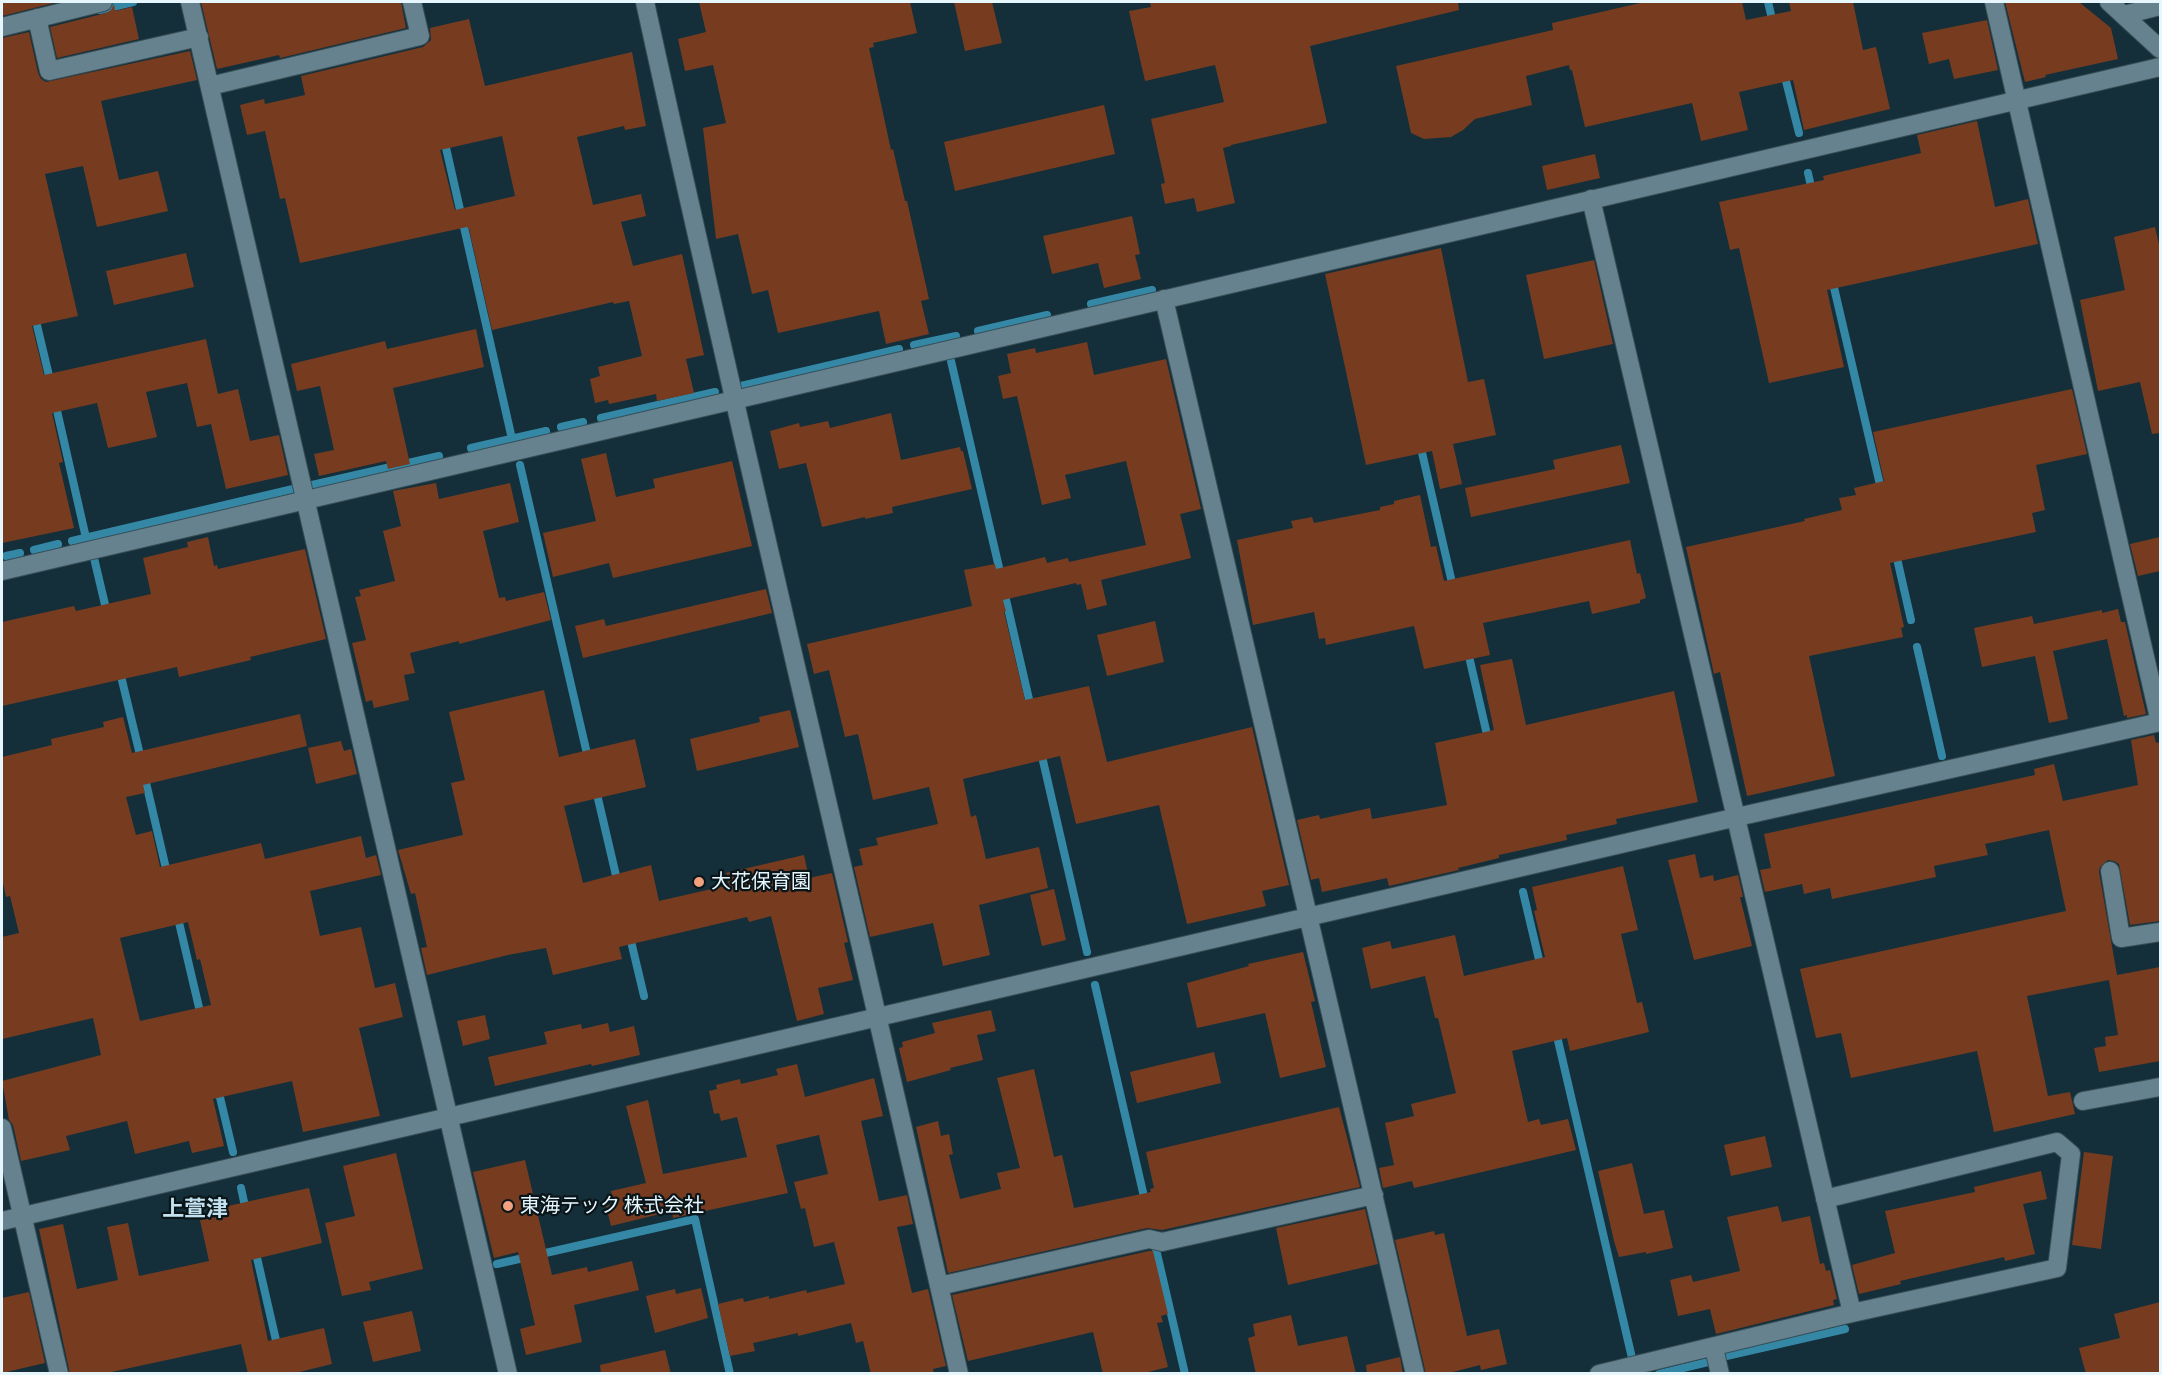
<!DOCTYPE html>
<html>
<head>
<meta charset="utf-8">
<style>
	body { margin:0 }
	#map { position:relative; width:2162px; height:1375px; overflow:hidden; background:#142f39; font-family:"Crimson Pro",serif }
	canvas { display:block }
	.frame { position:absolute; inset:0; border:3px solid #e6f6fd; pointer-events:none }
</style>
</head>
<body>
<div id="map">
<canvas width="2162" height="1375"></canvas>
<div class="frame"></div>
</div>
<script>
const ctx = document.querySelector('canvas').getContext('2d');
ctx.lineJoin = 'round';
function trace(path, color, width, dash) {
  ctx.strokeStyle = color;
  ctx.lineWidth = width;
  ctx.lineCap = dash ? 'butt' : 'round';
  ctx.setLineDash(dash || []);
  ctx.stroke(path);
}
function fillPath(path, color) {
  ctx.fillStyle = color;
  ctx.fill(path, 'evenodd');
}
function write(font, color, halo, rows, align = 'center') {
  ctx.font = font + ' "Crimson Pro","Noto Sans JP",serif';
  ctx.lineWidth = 4.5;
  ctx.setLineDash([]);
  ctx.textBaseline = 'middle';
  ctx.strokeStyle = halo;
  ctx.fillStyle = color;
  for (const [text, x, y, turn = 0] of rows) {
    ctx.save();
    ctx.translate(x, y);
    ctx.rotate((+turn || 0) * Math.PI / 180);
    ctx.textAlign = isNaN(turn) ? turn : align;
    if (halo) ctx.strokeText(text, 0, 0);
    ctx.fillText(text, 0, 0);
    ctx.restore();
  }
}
const stream = new Path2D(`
	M 1768,2 L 1773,23
	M 100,10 L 133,2
	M 1784,73 L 1799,133
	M 444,139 L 512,439
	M 1808,173 L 1812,191
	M 1832,279 L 1881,489
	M 1091,304 L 1152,290
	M 35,317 L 51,384
	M 978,331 L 1047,315
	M 914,345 L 956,336
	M 951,361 L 1001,576
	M 741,386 L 899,349
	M 55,402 L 86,538
	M 601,418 L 715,392
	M 561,427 L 583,422
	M 1420,444 L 1453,587
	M 471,448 L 546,431
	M 520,465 L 588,758
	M 312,485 L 439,456
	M 72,541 L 293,489
	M 34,550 L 58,544
	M 1896,554 L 1911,620
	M 6,556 L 20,553
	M 94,558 L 107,613
	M 1004,591 L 1031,708
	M 1917,647 L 1942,756
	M 1468,652 L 1488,739
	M 120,672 L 141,759
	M 1041,752 L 1087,952
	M 144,774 L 167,873
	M 596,790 L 618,884
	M 1523,892 L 1541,968
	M 177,914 L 201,1016
	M 630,937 L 644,996
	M 1095,985 L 1145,1201
	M 1556,1032 L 1632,1358
	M 218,1089 L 233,1152
	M 241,1188 L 246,1211
	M 1155,1245 L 1185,1374
	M 255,1249 L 278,1349
	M 497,1264 L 695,1219 L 730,1374
	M 1722,1357 L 1845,1329
	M 1659,1374 L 1708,1362`);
const building = new Path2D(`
	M 2,2 L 58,2 L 2,16 Z
	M 201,2 L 401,2 L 406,28 L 280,58 L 279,55 L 217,69 Z
	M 699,2 L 910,2 L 917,33 L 873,43 L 874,47 L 869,48 L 891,150 L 893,149 L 905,201 L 907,201 L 929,299 L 921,301 L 929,334 L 886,344 L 879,311 L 778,333 L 768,290 L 752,294 L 738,234 L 716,239 L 703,128 L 726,123 L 713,65 L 685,71 L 678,39 L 706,32 Z
	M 954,2 L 992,2 L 1002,43 L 965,51 Z
	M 1150,2 L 1458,2 L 1459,10 L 1310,46 L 1327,123 L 1231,145 L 1231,146 L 1223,148 L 1235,203 L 1197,212 L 1194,198 L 1165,204 L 1161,184 L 1165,183 L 1151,119 L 1224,102 L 1215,65 L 1145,81 L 1129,11 L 1151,7 Z
	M 1645,2 L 1742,2 L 1746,20 L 1791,11 L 1789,2 L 1853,2 L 1863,50 L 1876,47 L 1890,109 L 1804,130 L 1793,80 L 1739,92 L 1748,130 L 1701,141 L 1692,103 L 1585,127 L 1572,70 L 1570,70 L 1569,65 L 1526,76 L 1532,105 L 1475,119 L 1463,130 L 1451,137 L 1424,139 L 1411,133 L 1396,66 L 1553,30 L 1552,23 Z
	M 2005,2 L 2079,2 L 2111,28 L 2118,59 L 2045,75 L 2046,77 L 2025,82 Z
	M 114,4 L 115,11 L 132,7 L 139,39 L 57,58 L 50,27 L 106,13 L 111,10 Z
	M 469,19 L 485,86 L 632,52 L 646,126 L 625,130 L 624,126 L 577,137 L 593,205 L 641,194 L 646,216 L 621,222 L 633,266 L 682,254 L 704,355 L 686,359 L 694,393 L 657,401 L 656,394 L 609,404 L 608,400 L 595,403 L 590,379 L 600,376 L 598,367 L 642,356 L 629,301 L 614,304 L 613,302 L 492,330 L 469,229 L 467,227 L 300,263 L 285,198 L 280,199 L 265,131 L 247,135 L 240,105 L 264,99 L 265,104 L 305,95 L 301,76 L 423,47 L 431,40 L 430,28 ZM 502,136 L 515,196 L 455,210 L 440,150 Z
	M 1987,20 L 1998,70 L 1954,79 L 1949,59 L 1929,64 L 1922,33 Z
	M 29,32 L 38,73 L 41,79 L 46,82 L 190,51 L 197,80 L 101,101 L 119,180 L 158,171 L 168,211 L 97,227 L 83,166 L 45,174 L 78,316 L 32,326 L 44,375 L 206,339 L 218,394 L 238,389 L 250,441 L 279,435 L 288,475 L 226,489 L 211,424 L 197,427 L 187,383 L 146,392 L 157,437 L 108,448 L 97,403 L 52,413 L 63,462 L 59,463 L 74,528 L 2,543 L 2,38 Z
	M 1104,105 L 1115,154 L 955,191 L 944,142 Z
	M 1977,121 L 1995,207 L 2028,199 L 2038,244 L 1827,290 L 1844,367 L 1769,383 L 1739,248 L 1730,250 L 1719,202 L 1824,180 L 1823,176 L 1921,153 L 1917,135 Z
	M 1595,154 L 1600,178 L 1547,190 L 1542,166 Z
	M 1132,216 L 1140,254 L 1135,255 L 1141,279 L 1104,288 L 1098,263 L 1052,274 L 1043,236 Z
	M 2155,227 L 2160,249 L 2160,433 L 2152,434 L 2140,382 L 2098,391 L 2080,300 L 2125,290 L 2114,237 Z
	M 1441,248 L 1468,382 L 1484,379 L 1496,435 L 1453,444 L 1462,484 L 1440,489 L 1432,451 L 1366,465 L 1325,274 Z
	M 186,253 L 194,287 L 114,305 L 106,271 Z
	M 1594,260 L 1613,344 L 1544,359 L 1526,275 Z
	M 476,329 L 484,367 L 393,388 L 410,464 L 388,469 L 386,461 L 319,476 L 314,454 L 334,450 L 320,386 L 297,391 L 291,364 L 385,341 L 387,349 Z
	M 1087,342 L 1094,375 L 1166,359 L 1201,509 L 1180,514 L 1191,558 L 1101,580 L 1107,605 L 1087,610 L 1081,584 L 1077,585 L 1076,583 L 1003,600 L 1006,611 L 1004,612 L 1025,700 L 1089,686 L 1107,762 L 1252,727 L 1289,885 L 1262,891 L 1266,906 L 1187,924 L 1159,805 L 1076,824 L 1060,756 L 963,779 L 971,817 L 976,815 L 986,859 L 1039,847 L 1048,888 L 979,905 L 990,955 L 943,966 L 933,923 L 870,937 L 854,867 L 863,865 L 859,849 L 878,845 L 876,838 L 938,824 L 929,787 L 873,800 L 858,734 L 845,737 L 829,670 L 814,674 L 807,644 L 972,606 L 964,570 L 995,564 L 996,569 L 1045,557 L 1047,563 L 1068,558 L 1069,562 L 1146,545 L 1126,461 L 1065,475 L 1071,498 L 1042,505 L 1017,396 L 1003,399 L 998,376 L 1011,373 L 1007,354 L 1035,348 L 1036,353 Z
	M 2072,389 L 2087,454 L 2036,465 L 2045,510 L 2032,513 L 2036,532 L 1890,563 L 1904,627 L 1901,628 L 1903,637 L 1809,656 L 1835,776 L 1747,796 L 1720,672 L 1714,674 L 1686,547 L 1805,521 L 1804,519 L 1842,510 L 1839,498 L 1856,495 L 1854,488 L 1884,481 L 1873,432 Z
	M 891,413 L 901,460 L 960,447 L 961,451 L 963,451 L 972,489 L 892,507 L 893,513 L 865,519 L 865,517 L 822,527 L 806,463 L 779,469 L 770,431 L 799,423 L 800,427 L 828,421 L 830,428 Z
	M 1621,445 L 1630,483 L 1471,517 L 1465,488 L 1555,469 L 1553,460 Z
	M 606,453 L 616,497 L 655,488 L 653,479 L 732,461 L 752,546 L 613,578 L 609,563 L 553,577 L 543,533 L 596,521 L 581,459 Z
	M 436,483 L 439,499 L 510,483 L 519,522 L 483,531 L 499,598 L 505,597 L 506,601 L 544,592 L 551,620 L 459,644 L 459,641 L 410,653 L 415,673 L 404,675 L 409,700 L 374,708 L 372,700 L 366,702 L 352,643 L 366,640 L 355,597 L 361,596 L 359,590 L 395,581 L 383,531 L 401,526 L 393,491 Z
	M 1420,495 L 1431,547 L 1436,546 L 1444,581 L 1630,540 L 1637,574 L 1640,573 L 1646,598 L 1640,600 L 1640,603 L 1592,614 L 1589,601 L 1483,623 L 1490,655 L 1424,669 L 1414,626 L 1326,645 L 1325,638 L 1319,639 L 1314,612 L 1253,625 L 1237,540 L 1293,528 L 1291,521 L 1312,517 L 1314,523 L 1380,510 L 1380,507 L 1394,504 L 1394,501 Z
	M 208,537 L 214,566 L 217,565 L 218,569 L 305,549 L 326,639 L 250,657 L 251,660 L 179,677 L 177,667 L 2,706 L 2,622 L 74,606 L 76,611 L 151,594 L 143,558 L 188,547 L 187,542 Z
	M 2160,537 L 2160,571 L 2138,576 L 2130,544 Z
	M 766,589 L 772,613 L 583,658 L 575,626 L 604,619 L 606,626 Z
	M 2118,609 L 2121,622 L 2125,622 L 2146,714 L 2127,718 L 2127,715 L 2124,716 L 2107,639 L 2053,651 L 2068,719 L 2049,723 L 2035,656 L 1982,667 L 1974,628 L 2032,616 L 2034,624 L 2102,610 L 2102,613 Z
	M 1155,621 L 1164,662 L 1107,676 L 1097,635 Z
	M 1512,659 L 1526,725 L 1674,691 L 1698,802 L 1616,819 L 1617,824 L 1566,835 L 1567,840 L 1499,855 L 1499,858 L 1458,868 L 1459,870 L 1389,886 L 1387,878 L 1322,892 L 1319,878 L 1311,880 L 1297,820 L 1319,815 L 1320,819 L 1370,808 L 1372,819 L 1447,805 L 1435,743 L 1494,730 L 1480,665 Z
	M 544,690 L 559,757 L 635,739 L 646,787 L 564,806 L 583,883 L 651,865 L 659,901 L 729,885 L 726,873 L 804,855 L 809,878 L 832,873 L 848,942 L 844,943 L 853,980 L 818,988 L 824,1014 L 797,1021 L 771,916 L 749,922 L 747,917 L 619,947 L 622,959 L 553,975 L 546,948 L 508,955 L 427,975 L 421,948 L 427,947 L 415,893 L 411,894 L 398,850 L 463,835 L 451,783 L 465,780 L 449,712 Z
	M 790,710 L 799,747 L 697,771 L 690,739 L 760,722 L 759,717 Z
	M 300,714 L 307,746 L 143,785 L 145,793 L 126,797 L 136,835 L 152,831 L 160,867 L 261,843 L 265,859 L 361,836 L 366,858 L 376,855 L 381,875 L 310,891 L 320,936 L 361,927 L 375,988 L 395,983 L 403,1017 L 359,1028 L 380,1116 L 303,1132 L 292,1081 L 213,1099 L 224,1146 L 192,1153 L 189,1141 L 135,1154 L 127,1121 L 66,1136 L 70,1150 L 21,1161 L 13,1125 L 9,1120 L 2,1081 L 101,1055 L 93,1018 L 2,1039 L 2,937 L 19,933 L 10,896 L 6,897 L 2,878 L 2,757 L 52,745 L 51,739 L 104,727 L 103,722 L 123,717 L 132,753 ZM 188,922 L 197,960 L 200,959 L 211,1005 L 140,1021 L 120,938 Z
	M 2154,735 L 2156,743 L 2160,742 L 2160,921 L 2130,925 L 2119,864 L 2114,861 L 2108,860 L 2100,867 L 2099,872 L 2117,975 L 2160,967 L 2160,1061 L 2099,1072 L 2094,1048 L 2106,1046 L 2105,1037 L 2118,1035 L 2109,980 L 2027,996 L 2048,1096 L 2070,1092 L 2075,1114 L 1994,1132 L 1977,1051 L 1851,1078 L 1841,1033 L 1816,1038 L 1800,969 L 2066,911 L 2049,830 L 1985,844 L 1988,855 L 1934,866 L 1936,877 L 1832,899 L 1830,888 L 1804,894 L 1802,884 L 1765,892 L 1760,870 L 1771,868 L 1764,834 L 2035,775 L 2034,769 L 2054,764 L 2063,801 L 2138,785 L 2131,740 Z
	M 341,741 L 344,751 L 351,749 L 357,774 L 316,784 L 308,748 Z
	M 1695,854 L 1700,878 L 1713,875 L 1714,881 L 1738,875 L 1743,897 L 1740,897 L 1752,946 L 1694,960 L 1668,860 Z
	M 1623,866 L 1638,930 L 1621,934 L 1637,1003 L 1642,1002 L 1649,1032 L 1570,1051 L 1567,1038 L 1512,1051 L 1528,1122 L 1539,1119 L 1541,1125 L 1568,1119 L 1576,1150 L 1414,1188 L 1412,1181 L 1383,1188 L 1379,1168 L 1394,1165 L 1385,1123 L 1414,1116 L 1411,1104 L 1456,1093 L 1438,1018 L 1435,1018 L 1425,976 L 1371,989 L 1362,948 L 1390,941 L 1392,949 L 1455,935 L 1464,976 L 1545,957 L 1534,911 L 1537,910 L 1532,887 Z
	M 1054,889 L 1066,940 L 1042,946 L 1030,895 Z
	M 1303,952 L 1315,1001 L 1311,1002 L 1326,1067 L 1280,1078 L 1265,1013 L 1197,1028 L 1187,983 L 1249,966 L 1248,964 Z
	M 991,1010 L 996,1031 L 977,1035 L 983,1060 L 950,1068 L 951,1070 L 907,1082 L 899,1048 L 903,1047 L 902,1042 L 935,1033 L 932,1023 Z
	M 485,1015 L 490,1039 L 463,1046 L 457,1021 Z
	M 608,1023 L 610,1032 L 634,1026 L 640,1055 L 592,1066 L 591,1064 L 495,1086 L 488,1057 L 547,1044 L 544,1032 L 581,1024 L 582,1029 Z
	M 1214,1052 L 1221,1083 L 1137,1103 L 1130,1072 Z
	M 797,1064 L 805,1097 L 874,1078 L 883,1116 L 861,1121 L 879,1201 L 907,1195 L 913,1224 L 897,1227 L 912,1293 L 928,1289 L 946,1366 L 933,1369 L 934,1374 L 871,1374 L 863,1341 L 856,1343 L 851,1323 L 798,1336 L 798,1333 L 753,1343 L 755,1351 L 730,1356 L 718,1304 L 743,1298 L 744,1302 L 769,1296 L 769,1299 L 806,1290 L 807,1293 L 845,1284 L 834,1242 L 814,1247 L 805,1208 L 801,1209 L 794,1182 L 828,1174 L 819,1135 L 776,1145 L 788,1193 L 673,1218 L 672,1211 L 611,1226 L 606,1206 L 614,1204 L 611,1191 L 646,1183 L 626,1106 L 648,1100 L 663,1174 L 747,1157 L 737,1117 L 721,1121 L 719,1113 L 714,1114 L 709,1091 L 717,1089 L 716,1085 L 740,1079 L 741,1084 L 778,1075 L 776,1069 Z
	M 1034,1069 L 1054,1157 L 1062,1155 L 1074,1208 L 1151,1192 L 1150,1189 L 1154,1188 L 1146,1152 L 1339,1107 L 1360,1187 L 1162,1230 L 1147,1228 L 948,1273 L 916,1127 L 938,1121 L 941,1136 L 949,1134 L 953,1154 L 949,1155 L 960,1199 L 1001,1189 L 997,1173 L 1020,1168 L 997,1078 Z
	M 1765,1136 L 1772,1167 L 1731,1176 L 1724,1145 Z
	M 2084,1152 L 2113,1156 L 2101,1249 L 2072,1245 Z
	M 396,1153 L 423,1269 L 369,1282 L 371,1290 L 342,1296 L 325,1223 L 355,1216 L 343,1166 Z
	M 525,1160 L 552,1275 L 587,1267 L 588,1272 L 632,1261 L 639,1290 L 574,1305 L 582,1342 L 526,1355 L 520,1329 L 535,1325 L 518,1252 L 494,1258 L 473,1172 Z
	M 1632,1163 L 1644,1214 L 1664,1210 L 1673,1248 L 1646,1254 L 1646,1252 L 1619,1257 L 1614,1241 L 1598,1171 Z
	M 2041,1171 L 2047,1199 L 2023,1204 L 2035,1254 L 2005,1261 L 2004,1257 L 1900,1281 L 1901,1284 L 1859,1294 L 1852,1265 L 1895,1253 L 1885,1211 L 1975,1192 L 1974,1187 Z
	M 309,1188 L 322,1243 L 251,1260 L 268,1341 L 324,1328 L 332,1364 L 291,1374 L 248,1374 L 241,1344 L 102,1374 L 70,1374 L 39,1229 L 63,1224 L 77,1289 L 118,1280 L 107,1227 L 128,1223 L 139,1276 L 209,1261 L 200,1220 L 221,1216 L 219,1208 Z
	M 1778,1206 L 1782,1222 L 1810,1216 L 1820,1264 L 1824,1263 L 1826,1271 L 1830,1270 L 1837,1299 L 1833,1300 L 1834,1305 L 1716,1334 L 1710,1309 L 1678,1316 L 1670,1280 L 1691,1275 L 1693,1282 L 1740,1271 L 1727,1217 Z
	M 1365,1209 L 1378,1264 L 1288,1285 L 1276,1228 Z
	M 1434,1231 L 1435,1235 L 1444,1233 L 1467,1336 L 1499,1329 L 1507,1364 L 1481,1370 L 1480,1365 L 1445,1374 L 1426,1374 L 1395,1240 Z
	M 1149,1251 L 1153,1251 L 1168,1314 L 1161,1316 L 1163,1322 L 1157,1323 L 1168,1367 L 1140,1374 L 1103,1374 L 1093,1332 L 968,1361 L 952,1295 Z
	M 701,1288 L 708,1318 L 655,1333 L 646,1296 L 675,1289 L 676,1294 Z
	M 29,1292 L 45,1363 L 2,1373 L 2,1298 Z
	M 2160,1302 L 2160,1374 L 2086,1374 L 2079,1348 L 2120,1338 L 2114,1314 Z
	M 412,1311 L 421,1351 L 373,1362 L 363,1322 Z
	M 1291,1315 L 1298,1346 L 1347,1336 L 1356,1374 L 1256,1374 L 1248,1338 L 1255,1336 L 1253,1324 Z
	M 665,1350 L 671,1374 L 601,1374 L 600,1365 Z
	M 1400,1357 L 1403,1374 L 1367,1374 L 1366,1365 Z`);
const street = new Path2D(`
	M 190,2 L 508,1374
	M 645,2 C 745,460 856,916 959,1374
	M 1994,2 L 2160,722
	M 2124,15 L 2160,6
	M 37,18 L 49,71 L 199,37
	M 2,27 L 103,2
	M 210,86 L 420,36 L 412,2
	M 1591,199 L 1852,1313
	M 1164,299 L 1415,1374
	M 2,571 L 2160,67
	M 2110,871 L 2121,938 L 2160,932
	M 2083,1101 L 2160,1087
	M 2,1128 L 59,1374
	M 2,1221 L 1737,817 L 2160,722
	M 939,1286 L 1149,1239 L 1162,1242 L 1374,1195
	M 1714,1348 L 1720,1374
	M 1599,1374 L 1852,1313 L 2057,1268 L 2071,1154 L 2057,1142 L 1825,1199`);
const secondary = new Path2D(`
	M 2109,2 L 2160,49`);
const markers = [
	[699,882,6,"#f1a17d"],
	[508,1206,6,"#f1a17d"]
];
const poiNames = [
	["大花保育園",711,882],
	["東海テック 株式会社",520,1206]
];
const quarterNames = [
	["上萱津",195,1209]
];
trace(stream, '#3488a6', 8);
fillPath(building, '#773c20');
trace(street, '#374d55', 20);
trace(secondary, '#374d55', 20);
trace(street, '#65828e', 18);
trace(secondary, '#65828e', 18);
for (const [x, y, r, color] of markers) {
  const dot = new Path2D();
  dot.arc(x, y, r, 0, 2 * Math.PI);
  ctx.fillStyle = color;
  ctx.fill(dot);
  trace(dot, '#0a151a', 2);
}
write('20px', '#e6f6fd', '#0a151a', poiNames, 'left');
write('bold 22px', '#c3e1ef', '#0a151a', quarterNames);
</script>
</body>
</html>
